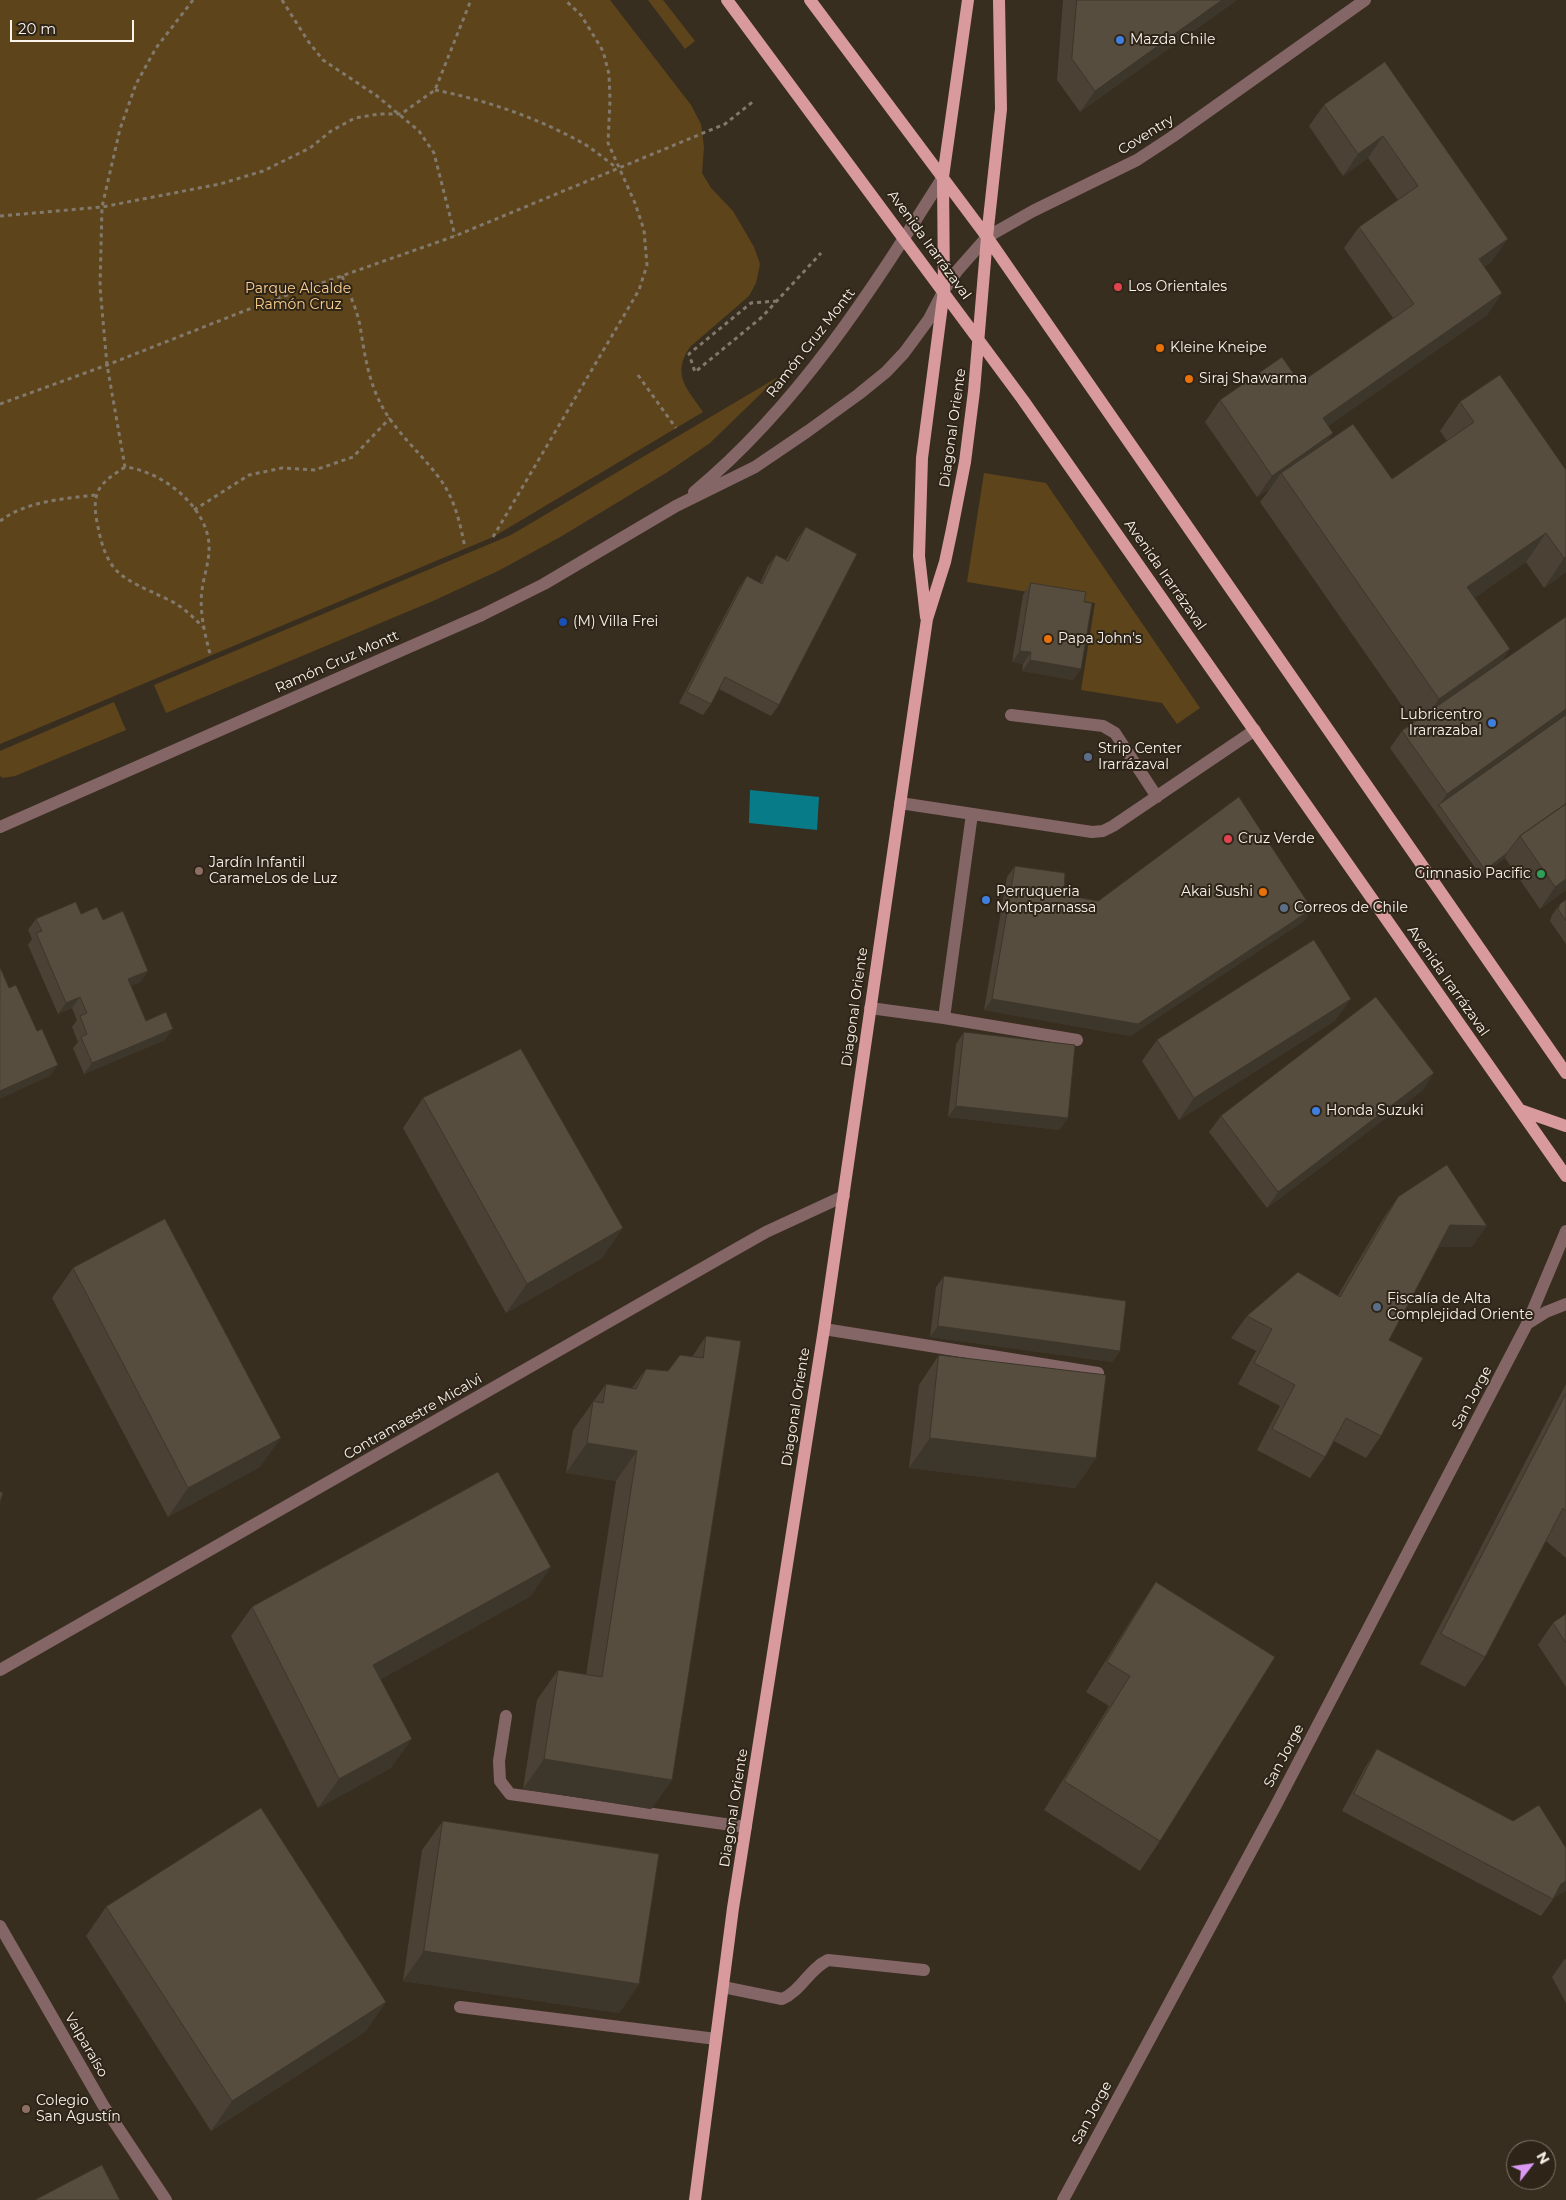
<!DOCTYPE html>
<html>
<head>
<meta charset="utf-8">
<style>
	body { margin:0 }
	#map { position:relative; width:1566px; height:2200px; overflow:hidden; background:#382e20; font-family:Montserrat,sans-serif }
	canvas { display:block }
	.north { position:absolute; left:1506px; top:2140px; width:50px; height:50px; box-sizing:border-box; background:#2e2417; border:1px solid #7f776b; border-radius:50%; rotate:60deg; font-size:14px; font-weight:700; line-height:20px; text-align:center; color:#f9f3ea }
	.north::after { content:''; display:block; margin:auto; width:18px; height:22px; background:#dc99f4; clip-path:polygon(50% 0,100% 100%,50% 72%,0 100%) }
	.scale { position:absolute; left:10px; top:20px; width:124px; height:22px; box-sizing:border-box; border:2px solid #f9f3ea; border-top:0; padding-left:6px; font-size:15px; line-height:18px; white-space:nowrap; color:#f9f3ea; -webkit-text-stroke:4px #2e2417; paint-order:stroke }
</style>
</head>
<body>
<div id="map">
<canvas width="1566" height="2200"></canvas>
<div class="north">N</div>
<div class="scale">20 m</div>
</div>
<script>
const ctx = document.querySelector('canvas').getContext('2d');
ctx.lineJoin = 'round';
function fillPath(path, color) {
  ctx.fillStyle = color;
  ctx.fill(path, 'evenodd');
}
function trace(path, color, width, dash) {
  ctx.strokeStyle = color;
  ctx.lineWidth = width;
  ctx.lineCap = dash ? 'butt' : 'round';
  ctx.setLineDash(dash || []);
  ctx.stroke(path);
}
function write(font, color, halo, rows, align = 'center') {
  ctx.font = font + ' Montserrat,sans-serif';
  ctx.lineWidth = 4;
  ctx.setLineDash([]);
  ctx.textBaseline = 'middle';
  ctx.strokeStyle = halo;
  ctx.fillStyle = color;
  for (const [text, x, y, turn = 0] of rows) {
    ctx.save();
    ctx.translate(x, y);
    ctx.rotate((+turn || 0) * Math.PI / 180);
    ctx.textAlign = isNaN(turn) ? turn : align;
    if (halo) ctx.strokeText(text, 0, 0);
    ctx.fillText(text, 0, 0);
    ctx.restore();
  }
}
const green = new Path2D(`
	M 0,0 L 610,0 L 691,105 L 701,124 L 704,147 L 702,173 L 711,188 L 733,211 L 754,247 L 760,264 L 756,283 L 749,296 L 690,347 C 671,375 687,388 703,412 L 493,537 L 0,744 Z
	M 648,0 L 663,0 L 695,41 L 685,49 Z
	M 778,377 L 710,443 L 666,473 L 562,536 L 500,570 L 433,601 L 166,713 L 154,685 L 511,535 Z
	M 984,473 L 1046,483 L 1200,708 L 1177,724 L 1162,703 L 1081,690 L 1095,603 L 967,582 Z
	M 114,702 L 126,730 L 15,776 L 3,778 L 0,776 L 0,751 Z`);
const water = new Path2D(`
	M 750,790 L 819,797 L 817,830 L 749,823 Z`);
const path = new Path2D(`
	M 193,0 L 156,48 L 136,84 L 120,129 L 102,207 L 100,287 L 107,365 L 125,467 C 161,471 206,505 209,544 C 210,560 204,575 202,590 C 199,611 205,634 210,654
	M 282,0 L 308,41 L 323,60 L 377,96 L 419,131 L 434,153 L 455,236
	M 435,90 C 486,100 541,119 586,145 C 597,152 607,161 617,168
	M 0,216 L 102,207 L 220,184 L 263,171 L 310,148 L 331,131 L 355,118 L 379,114 L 401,114 L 435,90 L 471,0
	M 342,276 C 349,293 357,309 360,326 C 364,350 367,373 377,396 C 390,427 417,449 437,475 C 454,496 460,522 465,548
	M 777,301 L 751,303 L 689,354 L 695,372 L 762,317 L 821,253
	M 638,375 L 676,428
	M 0,404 L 107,365 L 262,304 L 455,236 L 725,124 L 755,100
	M 125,467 C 100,483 91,491 97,522 C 107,576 121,577 167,599 C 181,605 192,616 203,627
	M 194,510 L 249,475 L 282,468 L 315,470 L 353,457 L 390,418
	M 0,521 C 27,501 62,499 95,495
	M 493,537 L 639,290 L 647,265 L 644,230 L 635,203 L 608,143 L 610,100 L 609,74 L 603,51 L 581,15 L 565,0`);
const minor = new Path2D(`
	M 694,492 C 799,405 871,291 943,177
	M 1011,715 L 1103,726 L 1115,733 L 1157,797
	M 900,803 L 1092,832 L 1103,831 L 1113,826 L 1255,730
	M 0,827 L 482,615 L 544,584 L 676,506 L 755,467 L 808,431 L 859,394 L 886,372 L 904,353 L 929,319 L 944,290 L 957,271 L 987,237 L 1033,211 L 1137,160 L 1172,137 L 1365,0
	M 870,1008 L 944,1018 L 972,814
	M 944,1018 L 1077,1040
	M 1527,1324 L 1546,1312 L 1566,1304
	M 824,1329 L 1098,1373
	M 0,1670 L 722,1257 L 766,1232 L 844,1196
	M 506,1716 L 499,1761 L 500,1781 L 510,1794 L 746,1827
	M 0,1926 L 103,2105 L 166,2200
	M 723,1987 L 782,1999 C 801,1991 809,1969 828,1960 L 924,1970
	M 460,2007 L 716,2039
	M 1063,2200 L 1275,1807 L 1527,1324 L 1566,1231`);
const major = new Path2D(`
	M 727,0 L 1023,400 L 1566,1176
	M 810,0 L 987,237 L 1566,1073
	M 926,617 L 919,556 L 922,458 L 944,290 L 943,177 L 968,0
	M 1520,1110 L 1566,1126
	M 695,2200 L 733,1908 L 824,1329 L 927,619 L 945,562 L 952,529 L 965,462 L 974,391 L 987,237 L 1001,109 L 999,0`);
const wall = new Path2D(`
	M 1063,0 L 1237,0 L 1080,112 L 1057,80 Z
	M 1385,62 L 1493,260 L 1484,267 L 1502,293 L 1487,315 L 1328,426 L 1327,442 L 1392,479 L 1447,441 L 1440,431 L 1460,402 L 1566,470 L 1566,572 L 1544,588 L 1526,562 L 1474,598 L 1501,662 L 1566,617 L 1566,890 L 1540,909 L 1505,858 L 1481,876 L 1390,748 L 1402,731 L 1414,723 L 1260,502 L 1270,489 L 1257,497 L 1205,422 L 1220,400 L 1300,383 L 1393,318 L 1344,248 L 1359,227 L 1398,200 L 1368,158 L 1343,176 L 1309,126 L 1324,105 Z
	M 806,527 L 779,705 L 771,716 L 719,689 L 711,704 L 703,715 L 679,703 L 739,588 L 747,576 L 760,583 L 768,566 L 776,555 L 786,560 L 798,538 Z
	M 1031,583 L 1084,602 L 1081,669 L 1073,680 L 1022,671 L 1023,664 L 1012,662 L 1023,595 Z
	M 1015,866 L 1064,895 L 1098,901 L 1304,921 L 1130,1036 L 984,1010 L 1007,877 Z
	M 1566,900 L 1566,944 L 1550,921 L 1552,915 L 1560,904 Z
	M 81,914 L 103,920 L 148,971 L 140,982 L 131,986 L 146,1021 L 165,1040 L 84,1074 L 73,1048 L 78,1042 L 72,1027 L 77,1020 L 72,1008 L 58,1014 L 28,945 L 32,939 L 28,930 L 36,919 Z
	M 1336,1020 L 1179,1120 L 1142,1061 L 1157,1040 Z
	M 964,1032 L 1060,1130 L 948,1117 L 956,1044 Z
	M 1423,1090 L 1267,1208 L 1209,1132 L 1221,1116 Z
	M 423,1098 L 602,1258 L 506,1313 L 403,1128 Z
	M 1398,1197 L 1472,1247 L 1439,1247 L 1389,1340 L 1381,1436 L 1366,1458 L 1334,1441 L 1325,1457 L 1310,1478 L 1257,1450 L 1280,1406 L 1238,1384 L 1256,1351 L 1231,1338 L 1247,1316 L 1338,1295 L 1383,1219 Z
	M 73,1268 L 260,1467 L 168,1517 L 52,1298 Z
	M 944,1276 L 1120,1351 L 1112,1362 L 930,1337 L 936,1287 Z
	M 706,1336 L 672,1780 L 651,1809 L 523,1789 L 537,1700 L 558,1670 L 586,1675 L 616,1481 L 566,1473 L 573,1430 L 606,1384 L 632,1388 L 646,1369 L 668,1371 L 692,1357 Z
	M 939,1355 L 1096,1458 L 1075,1488 L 909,1468 L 919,1385 Z
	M 1566,1384 L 1566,1558 L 1546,1541 L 1485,1657 L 1465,1687 L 1420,1664 Z
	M 1156,1582 L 1160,1841 L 1140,1871 L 1044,1810 L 1109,1706 L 1086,1692 L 1136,1612 Z
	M 531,1596 L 381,1679 L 391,1768 L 318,1808 L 231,1636 L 252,1607 Z
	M 1566,1614 L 1566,1687 L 1538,1645 L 1553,1623 Z
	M 1377,1749 L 1513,1821 L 1554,1898 L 1541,1916 L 1342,1811 L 1366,1766 Z
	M 443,1821 L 639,1984 L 619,2013 L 403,1981 L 422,1850 Z
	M 106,1907 L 386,2002 L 365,2032 L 211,2131 L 86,1936 Z
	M 1566,1959 L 1566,2003 L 1552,1977 L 1564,1960 Z`);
const shadedWall = new Path2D(`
	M 1222,0 L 1237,0 L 1080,112 L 1095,91 Z
	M 1383,136 L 1368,158 L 1343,176 L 1358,154 Z
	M 1508,239 L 1493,260 L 1464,281 L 1479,259 Z
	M 1502,293 L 1487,315 L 1308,440 L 1323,418 Z
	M 1333,433 L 1318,455 L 1281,473 L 1270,489 L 1257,497 L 1272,476 Z
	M 1546,533 L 1526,562 L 1447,617 L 1467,587 Z
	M 1566,557 L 1566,572 L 1544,588 L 1564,558 Z
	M 1510,649 L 1490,679 L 1418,729 L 1439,699 Z
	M 1020,651 L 1031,652 L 1023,664 L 1012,662 Z
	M 1030,660 L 1081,669 L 1073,680 L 1022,671 Z
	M 1566,709 L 1566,718 L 1439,805 L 1435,811 L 1447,794 Z
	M 1507,853 L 1505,858 L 1481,876 L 1485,870 Z
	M 1566,879 L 1566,890 L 1540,909 L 1555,887 Z
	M 1312,909 L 1304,921 L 1130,1036 L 984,1010 L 992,999 Z
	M 148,971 L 140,982 L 120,991 L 128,979 Z
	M 80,997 L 72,1008 L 58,1014 L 66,1003 Z
	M 1351,999 L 1336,1020 L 1179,1120 L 1194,1098 Z
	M 173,1029 L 165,1040 L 84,1074 L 92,1063 Z
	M 58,1065 L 50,1076 L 0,1099 L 0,1091 Z
	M 1434,1073 L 1423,1090 L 1267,1208 L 1278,1192 Z
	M 956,1106 L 1068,1118 L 1060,1130 L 948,1117 Z
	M 1450,1225 L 1487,1226 L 1472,1247 L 1435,1247 Z
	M 623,1228 L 602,1258 L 506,1313 L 527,1284 Z
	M 938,1326 L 1120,1351 L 1112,1362 L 930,1337 Z
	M 281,1438 L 260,1467 L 168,1517 L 188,1488 Z
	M 930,1438 L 1096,1458 L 1075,1488 L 909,1468 Z
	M 587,1443 L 637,1451 L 616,1481 L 566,1473 Z
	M 551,1567 L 531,1596 L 353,1695 L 373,1665 Z
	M 412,1739 L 391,1768 L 318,1808 L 339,1779 Z
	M 544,1759 L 672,1780 L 651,1809 L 523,1789 Z
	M 1566,1881 L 1566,1891 L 1552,1899 L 1561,1884 Z
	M 424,1951 L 639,1984 L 619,2013 L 403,1981 Z
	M 386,2002 L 365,2032 L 211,2131 L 232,2101 Z`);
const building = new Path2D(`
	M 1077,0 L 1222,0 L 1095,91 L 1072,59 Z
	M 1385,62 L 1508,239 L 1479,259 L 1502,293 L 1323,418 L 1333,433 L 1272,476 L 1220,400 L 1282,357 L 1300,383 L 1414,304 L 1359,227 L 1418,186 L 1383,136 L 1358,154 L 1324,105 Z
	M 1500,375 L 1566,470 L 1566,557 L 1564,558 L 1546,533 L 1467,587 L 1510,649 L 1439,699 L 1281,473 L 1353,424 L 1392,479 L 1474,422 L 1460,402 Z
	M 806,527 L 857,554 L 779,705 L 725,677 L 711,704 L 687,692 L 747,576 L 762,584 L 776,555 L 788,561 Z
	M 1031,583 L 1086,592 L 1084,602 L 1092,603 L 1081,669 L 1030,660 L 1031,652 L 1020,651 Z
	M 1566,617 L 1566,709 L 1447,794 L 1402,731 Z
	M 1566,715 L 1566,804 L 1520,836 L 1507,853 L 1485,870 L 1439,805 Z
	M 1239,797 L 1312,909 L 1138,1024 L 992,999 L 1015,866 L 1065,873 L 1064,895 L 1098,901 Z
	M 1566,804 L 1566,879 L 1555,887 L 1520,836 Z
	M 1566,900 L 1566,921 L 1558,909 L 1560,904 Z
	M 76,902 L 81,914 L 97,907 L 103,920 L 123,911 L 148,971 L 128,979 L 146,1021 L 166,1012 L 173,1029 L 92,1063 L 81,1037 L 87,1034 L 80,1016 L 87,1013 L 80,997 L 66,1003 L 36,933 L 42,931 L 36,919 Z
	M 1314,940 L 1351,999 L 1194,1098 L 1157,1040 Z
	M 0,967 L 9,988 L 16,985 L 37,1031 L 42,1029 L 58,1065 L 0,1091 Z
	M 1376,997 L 1434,1073 L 1278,1192 L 1221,1116 Z
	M 964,1032 L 1075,1045 L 1068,1118 L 956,1106 Z
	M 521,1049 L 623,1228 L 527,1284 L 423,1098 Z
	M 1447,1165 L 1487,1226 L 1450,1225 L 1389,1340 L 1423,1358 L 1381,1436 L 1346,1418 L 1325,1457 L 1272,1429 L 1295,1385 L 1254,1363 L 1272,1329 L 1247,1316 L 1298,1272 L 1340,1297 L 1398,1197 Z
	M 165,1219 L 281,1438 L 188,1488 L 73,1268 Z
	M 944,1276 L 1126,1301 L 1120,1351 L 938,1326 Z
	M 706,1336 L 741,1341 L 672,1780 L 544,1759 L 558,1670 L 602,1677 L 637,1451 L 587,1443 L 593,1401 L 603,1403 L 606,1384 L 636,1389 L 646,1369 L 668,1371 L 680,1355 L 703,1358 Z
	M 939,1355 L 1106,1375 L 1096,1458 L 930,1438 Z
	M 1566,1394 L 1566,1511 L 1563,1508 L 1485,1657 L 1441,1634 Z
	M 498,1472 L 551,1567 L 373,1665 L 412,1739 L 339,1779 L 252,1607 Z
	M 0,1492 L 3,1492 L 0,1503 Z
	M 1156,1582 L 1275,1657 L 1160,1841 L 1064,1781 L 1130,1676 L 1107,1662 Z
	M 1566,1614 L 1566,1643 L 1553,1623 Z
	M 1377,1749 L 1513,1821 L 1539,1805 L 1566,1848 L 1566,1881 L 1561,1884 L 1553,1899 L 1354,1794 Z
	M 261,1808 L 386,2002 L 232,2101 L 106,1907 Z
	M 443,1821 L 659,1854 L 639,1984 L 424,1951 Z
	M 102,2165 L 120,2200 L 35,2200 Z`);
const markers = [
	[1120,40,5,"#3f7fe0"],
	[1118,287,5,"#e0444e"],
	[1160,348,5,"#e8710a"],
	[1189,379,5,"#e8710a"],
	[563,622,5,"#1a4fb4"],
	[1048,639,5,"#e8710a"],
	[1492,723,5,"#3f7fe0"],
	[1088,757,5,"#5c6f8a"],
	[1228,839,5,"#e0444e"],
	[199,871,5,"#8d6e63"],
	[1541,874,5,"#2e9e5b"],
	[1263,892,5,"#e8710a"],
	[986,900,5,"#3f7fe0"],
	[1284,908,5,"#5c6f8a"],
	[1316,1111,5,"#3f7fe0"],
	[1377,1307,5,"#5c6f8a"],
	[26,2109,5,"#8d6e63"]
];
const poiNames = [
	["Mazda Chile",1130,40],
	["Los Orientales",1128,287],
	["Kleine Kneipe",1170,348],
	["Siraj Shawarma",1199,379],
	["(M) Villa Frei",573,622],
	["Papa John's",1058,639],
	["Lubricentro",1482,715,"right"],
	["Irarrazabal",1482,731,"right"],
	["Strip Center",1098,749],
	["Irarrázaval",1098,765],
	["Cruz Verde",1238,839],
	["Jardín Infantil",209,863],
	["CarameLos de Luz",209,879],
	["Gimnasio Pacific",1531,874,"right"],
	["Perruqueria",996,892],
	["Montparnassa",996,908],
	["Akai Sushi",1253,892,"right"],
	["Correos de Chile",1294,908],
	["Honda Suzuki",1326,1111],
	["Fiscalía de Alta",1387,1299],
	["Complejidad Oriente",1387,1315],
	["Colegio",36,2101],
	["San Agustín",36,2117]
];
const streetNames = [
	["Coventry",1146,135,-32],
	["Avenida Irarrázaval",929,245,54],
	["Ramón Cruz Montt",811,343,-52],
	["Diagonal Oriente",953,428,-82],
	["Avenida Irarrázaval",1165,575,55],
	["Ramón Cruz Montt",337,662,-24],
	["Avenida Irarrázaval",1448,981,55],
	["Diagonal Oriente",855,1007,-82],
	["San Jorge",1472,1398,-62],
	["Diagonal Oriente",796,1407,-81],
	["Contramaestre Micalvi",413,1417,-30],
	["San Jorge",1284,1756,-62],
	["Diagonal Oriente",734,1808,-81],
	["Valparaíso",86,2045,60],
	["San Jorge",1092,2113,-62]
];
const parkNames = [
	["Parque Alcalde",298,289],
	["Ramón Cruz",298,305]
];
fillPath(green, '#5d441b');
fillPath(water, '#087b88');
trace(path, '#82796d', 3, [4, 4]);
trace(minor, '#856667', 12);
trace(major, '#d99a9d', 12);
fillPath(wall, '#4b4235');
fillPath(shadedWall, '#3d362b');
fillPath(building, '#574d3e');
trace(building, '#3d362b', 1);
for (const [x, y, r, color] of markers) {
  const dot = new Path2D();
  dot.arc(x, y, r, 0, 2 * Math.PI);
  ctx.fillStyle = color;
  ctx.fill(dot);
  trace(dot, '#2e2417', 2);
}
write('14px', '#f9f3ea', '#2e2417', poiNames, 'left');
write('14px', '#f9f3ea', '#2e2417', streetNames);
write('14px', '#fbcf8e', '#2e2417', parkNames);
</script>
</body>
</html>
